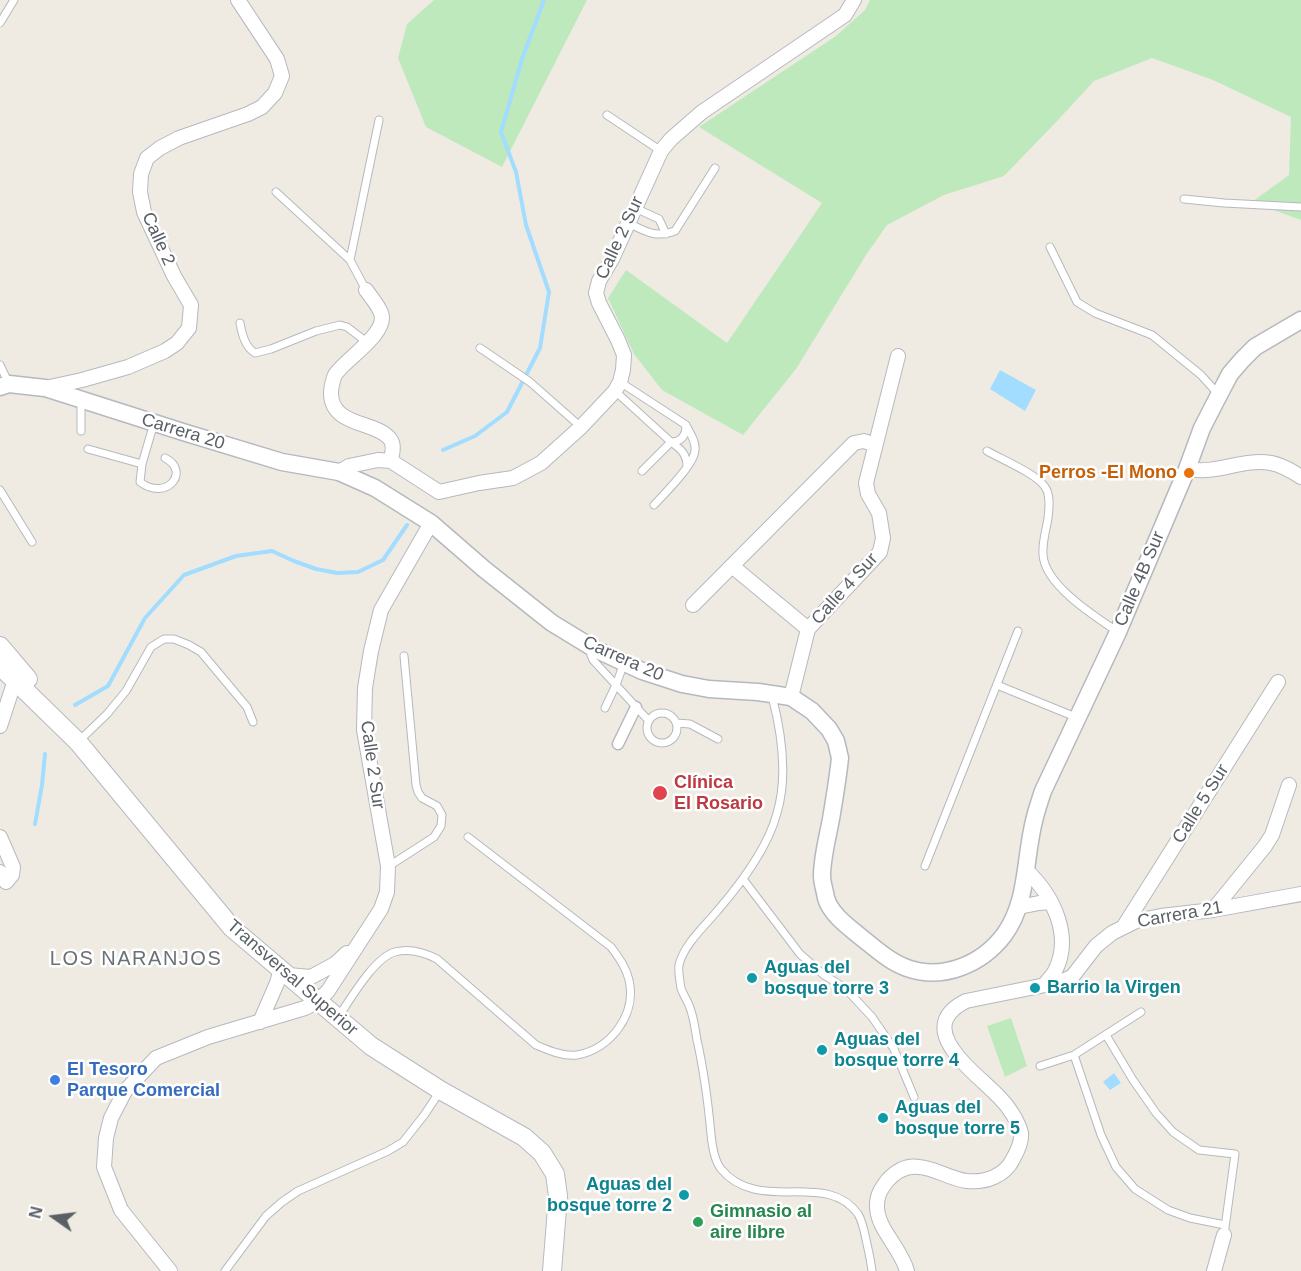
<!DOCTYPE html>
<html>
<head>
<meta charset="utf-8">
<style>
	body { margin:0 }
	#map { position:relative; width:1301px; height:1271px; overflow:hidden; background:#efebe2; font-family:Arial,sans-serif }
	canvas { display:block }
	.north { position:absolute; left:24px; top:1187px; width:60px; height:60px; -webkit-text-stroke:4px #fff; paint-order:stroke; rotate:284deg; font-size:16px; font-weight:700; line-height:24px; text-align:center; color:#5a6065 }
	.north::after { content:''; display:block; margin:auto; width:21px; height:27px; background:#5a6065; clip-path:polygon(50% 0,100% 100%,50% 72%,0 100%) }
</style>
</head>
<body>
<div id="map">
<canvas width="1301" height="1271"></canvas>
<div class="north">N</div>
</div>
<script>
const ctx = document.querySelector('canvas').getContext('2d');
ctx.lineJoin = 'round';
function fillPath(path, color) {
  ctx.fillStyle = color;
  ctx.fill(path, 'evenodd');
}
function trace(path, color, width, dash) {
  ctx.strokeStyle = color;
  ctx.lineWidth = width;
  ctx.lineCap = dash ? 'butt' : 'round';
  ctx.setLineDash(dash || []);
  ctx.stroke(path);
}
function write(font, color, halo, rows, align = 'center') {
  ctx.font = font + ' Arial,sans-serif';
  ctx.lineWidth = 5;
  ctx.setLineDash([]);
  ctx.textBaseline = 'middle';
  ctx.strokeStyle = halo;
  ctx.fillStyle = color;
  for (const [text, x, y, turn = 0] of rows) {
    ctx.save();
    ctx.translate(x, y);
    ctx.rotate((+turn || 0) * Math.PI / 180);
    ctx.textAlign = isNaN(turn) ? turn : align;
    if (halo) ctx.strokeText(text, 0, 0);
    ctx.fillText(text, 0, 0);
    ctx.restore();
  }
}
const green = new Path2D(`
	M 434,0 L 587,0 L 502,167 L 426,127 L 398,58 L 407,24 Z
	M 870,0 L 1301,0 L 1301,220 L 1252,202 L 1289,175 L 1291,117 L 1213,80 L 1152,58 L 1094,81 L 1058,120 L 1004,176 L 944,195 L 887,225 L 866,255 L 796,369 L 743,435 L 662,390 L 634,354 L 608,298 L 626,270 L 727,343 L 822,203 L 699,127 L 836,36 L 865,10 Z
	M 1011,1018 L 1027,1066 L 1005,1077 L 987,1026 Z`);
const water = new Path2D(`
	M 1000,370 L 1036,390 L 1025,411 L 990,389 Z
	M 1114,1073 L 1121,1083 L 1110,1090 L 1103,1082 Z`);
const stream = new Path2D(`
	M 443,450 L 475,436 L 507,412 L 540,348 L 549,292 L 526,225 L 516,172 L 501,132 L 522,59 L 544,0
	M 75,705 L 108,686 L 145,618 L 184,575 L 236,556 L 272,551 L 294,561 L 316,569 L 337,573 L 358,572 L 383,560 L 407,525
	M 35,824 L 42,785 L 45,754`);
const service = new Path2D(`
	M 0,23 L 14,0
	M 607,115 L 661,151
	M 276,192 L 350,260
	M 1184,199 L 1224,203 L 1301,207
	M 635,208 L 659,219 L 666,234
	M 628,223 C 647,232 655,238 675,231 L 715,168
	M 1050,247 L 1077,302 L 1095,313 L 1152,335 L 1201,375 L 1219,395
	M 366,290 L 350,260 L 379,120
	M 240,323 C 242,334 245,347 255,353 L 271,349 L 316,331 L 340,325 L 347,327 L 368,343
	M 480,348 L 530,382 L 581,427
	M 0,365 L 9,384
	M 615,391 L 671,442 C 682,442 686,435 686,425 L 620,382
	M 81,431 L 81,400
	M 88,449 L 142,464 L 154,423
	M 987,451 C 1001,459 1037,474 1045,487 C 1051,495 1049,509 1048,518 C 1046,531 1042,542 1043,555 C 1045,585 1094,616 1118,632
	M 142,464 L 140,482 C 167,502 191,471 165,458
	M 642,471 L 671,442 C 681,449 687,454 687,467
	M 0,490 L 32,542
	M 654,505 C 664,494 695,464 695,450 C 696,442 691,435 687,427
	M 592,650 L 591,655 L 593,660 L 649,721
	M 997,685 L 1078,718
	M 772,696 C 782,734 788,776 777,813 C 768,848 741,883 718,910 C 705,926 684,944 679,965 C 678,971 680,982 681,988 C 683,995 688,1001 690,1008 C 694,1018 695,1029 697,1040 C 704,1071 708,1102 711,1134 C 712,1145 714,1160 721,1169 C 759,1215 826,1169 858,1214 C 863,1222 865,1235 867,1244 C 869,1253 871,1262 872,1271
	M 605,708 L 616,685 L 624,663
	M647 728a15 15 0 1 1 30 0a15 15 0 1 1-30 0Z
	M 676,723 L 690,724 L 718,739
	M 79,741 L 107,714 L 126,691 L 151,647 L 164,639 L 174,639 L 189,645 L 201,652 L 247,707 L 253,722
	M 389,866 L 434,837 L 441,826 L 442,815 L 437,806 L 422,798 L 418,792 L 416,785 L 404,656
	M 925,866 L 1018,631
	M 743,879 L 800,954 L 824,975 L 845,988 L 872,1017 L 894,1049 L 914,1097
	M 339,1016 C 351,998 375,957 395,952 C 410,948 425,953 437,959 L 536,1045 C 548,1050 564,1057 577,1055 C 611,1049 637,1014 629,980 C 626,967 619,958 611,947 L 468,837
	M 1106,1035 L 1133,1080 L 1156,1113 L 1173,1132 L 1199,1150 L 1235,1154 L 1224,1235
	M 1074,1055 L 1101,1135 L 1116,1167 L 1135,1189 L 1168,1210 L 1190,1218 L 1225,1225
	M 1040,1066 L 1074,1055 L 1141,1012
	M 225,1271 L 266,1216 L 282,1202 L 298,1191 L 388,1151 L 403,1142 L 425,1114 L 440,1091`);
const pedestrian = new Path2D(`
	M 618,744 L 636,707`);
const minor = new Path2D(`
	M 366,290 C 371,297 378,305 381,313 C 389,333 344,360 335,375 C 333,379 331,388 331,393 C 331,427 377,421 390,439 C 395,445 392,454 391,461
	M 45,388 L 82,380 L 128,367 L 165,351 L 177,343 L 189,328 L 191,305 L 174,276 L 144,212 L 140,192 L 141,174 L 147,158 L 160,148 L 179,138 L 248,114 L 262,107 L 275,93 L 282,76 L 277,59 L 238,0
	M 1187,469 C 1218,475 1241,458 1271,463 C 1282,465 1292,471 1301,477
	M 339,472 L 349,466 L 378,460 L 391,461 L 439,492 L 479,483 L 513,478 L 541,463 L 581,427 L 615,391 L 620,382 L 623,370 L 624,355 L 618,340 L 599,303 L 596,293 L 599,281 L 612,259 L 661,151 L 671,139 L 702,112 L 845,15 L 854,0
	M 732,566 L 808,629
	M 693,605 L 854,443 L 864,441 L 875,445
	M 791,697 L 808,629 L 880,552 L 883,538 L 879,513 L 868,494 L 866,483 L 898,356
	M 0,726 L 15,680
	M 0,837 L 13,867 L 12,875 L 6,882 L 0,872
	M 1026,870 C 1053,895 1074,937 1054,973 C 1051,977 1048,980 1045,984
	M 1019,907 L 1039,903 L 1051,902
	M 1213,910 L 1265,846 L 1272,835 L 1289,785
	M 1124,926 L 1278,682
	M 288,975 L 311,977 L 335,964 L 347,953
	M 260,1022 L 277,983 L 281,969
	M 170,1271 L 121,1210 L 104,1167 L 106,1138 L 111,1118 L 125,1091 L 156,1058 L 208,1037 L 305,1008 L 318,1001 L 328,991 L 381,909 L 387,892 L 388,866 L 364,730 L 365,688 L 371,651 L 381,610 L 431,523
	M 907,1271 C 901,1248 876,1228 877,1205 C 877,1195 881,1189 887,1181 C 895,1172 906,1165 919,1167 C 935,1168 950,1179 967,1181 C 985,1183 1005,1176 1013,1159 C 1017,1152 1022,1141 1021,1133 C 1018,1121 1009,1107 1000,1098 C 978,1074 910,1029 966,1001 L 1060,982 L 1072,977 L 1096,946 L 1112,933 L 1136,921 L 1161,916 L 1213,910 L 1301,894
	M 1214,1271 L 1224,1235`);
const tertiary = new Path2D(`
	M 0,387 L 9,384 L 45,388 L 183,432 L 282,462 L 339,472 L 375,488 L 431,523 L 484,569 L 552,623 L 593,648 L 642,671 L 682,684 L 709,689 L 758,692 L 791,697 L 812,711 L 829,729 L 836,741 L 840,758 C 838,777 835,795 832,813 C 829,833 822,855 822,876 C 822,883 825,891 826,898 C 831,915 849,927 862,938 C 876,949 890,962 907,968 C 943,981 982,964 1004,935 C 1029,901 1024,857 1035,817 C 1037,809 1040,800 1043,791 L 1118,632 L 1187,469 L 1202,428 L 1219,395 L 1230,374 L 1242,360 L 1255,347 L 1301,320`);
const secondary = new Path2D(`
	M 0,646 L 28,679
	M 0,666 L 78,742 L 232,928 L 371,1046 L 440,1090 L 524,1137 L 542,1153 L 555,1174 L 558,1196 L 552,1271`);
const markers = [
	[1189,473,6,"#e8710a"],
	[660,793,8,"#e0444e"],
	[752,978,6,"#0f9aa8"],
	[1035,988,6,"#0f9aa8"],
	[822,1050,6,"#0f9aa8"],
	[55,1080,6,"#3f7fe0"],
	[883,1118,6,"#0f9aa8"],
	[684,1195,6,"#0f9aa8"],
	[698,1222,6,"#2e9e5b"]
];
const streetNames = [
	["Calle 2 Sur",620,238,-65],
	["Calle 2",158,239,66],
	["Carrera 20",183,432,17],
	["Calle 4B Sur",1140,579,-67],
	["Calle 4 Sur",845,589,-48],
	["Carrera 20",623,659,24],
	["Calle 2 Sur",372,765,82],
	["Calle 5 Sur",1201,804,-58],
	["Carrera 21",1180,915,-10],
	["Transversal Superior",292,978,41]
];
const foodNames = [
	["Perros -El Mono",1177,473]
];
const healthNames = [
	["Clínica",674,783],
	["El Rosario",674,804]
];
const cultureNames = [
	["Aguas del",764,968],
	["bosque torre 3",764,989],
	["Barrio la Virgen",1047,988],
	["Aguas del",834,1040],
	["bosque torre 4",834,1061],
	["Aguas del",895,1108],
	["bosque torre 5",895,1129],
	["Aguas del",672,1185,"right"],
	["bosque torre 2",672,1206,"right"]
];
const shopNames = [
	["El Tesoro",67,1070],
	["Parque Comercial",67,1091]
];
const leisureNames = [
	["Gimnasio al",710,1212],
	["aire libre",710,1233]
];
const neighbourhoodNames = [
	["LOS NARANJOS",136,959]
];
fillPath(green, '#bee9bc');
fillPath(water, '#a2dcff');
trace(stream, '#a2dcff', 4);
trace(service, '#b5b9be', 9);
trace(pedestrian, '#b5b9be', 13);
trace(minor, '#b5b9be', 16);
trace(tertiary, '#b5b9be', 19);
trace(secondary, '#b6bac0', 20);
trace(service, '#fff', 7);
trace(pedestrian, '#fff', 10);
trace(minor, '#fff', 14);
trace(tertiary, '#fff', 16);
trace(secondary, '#fff', 18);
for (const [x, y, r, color] of markers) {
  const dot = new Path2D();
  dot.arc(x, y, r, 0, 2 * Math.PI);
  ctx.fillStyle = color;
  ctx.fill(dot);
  trace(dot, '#fff', 2);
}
write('18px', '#5a6065', '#fff', streetNames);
write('bold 18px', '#c56008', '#fff', foodNames, 'right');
write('bold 18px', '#be3a42', '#fff', healthNames, 'left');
write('bold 18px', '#0d838f', '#fff', cultureNames, 'left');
write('bold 18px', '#366cbe', '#fff', shopNames, 'left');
write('bold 18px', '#27864d', '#fff', leisureNames, 'left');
ctx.letterSpacing = '1.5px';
write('20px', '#6b7277', '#fff', neighbourhoodNames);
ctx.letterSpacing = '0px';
</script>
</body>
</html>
